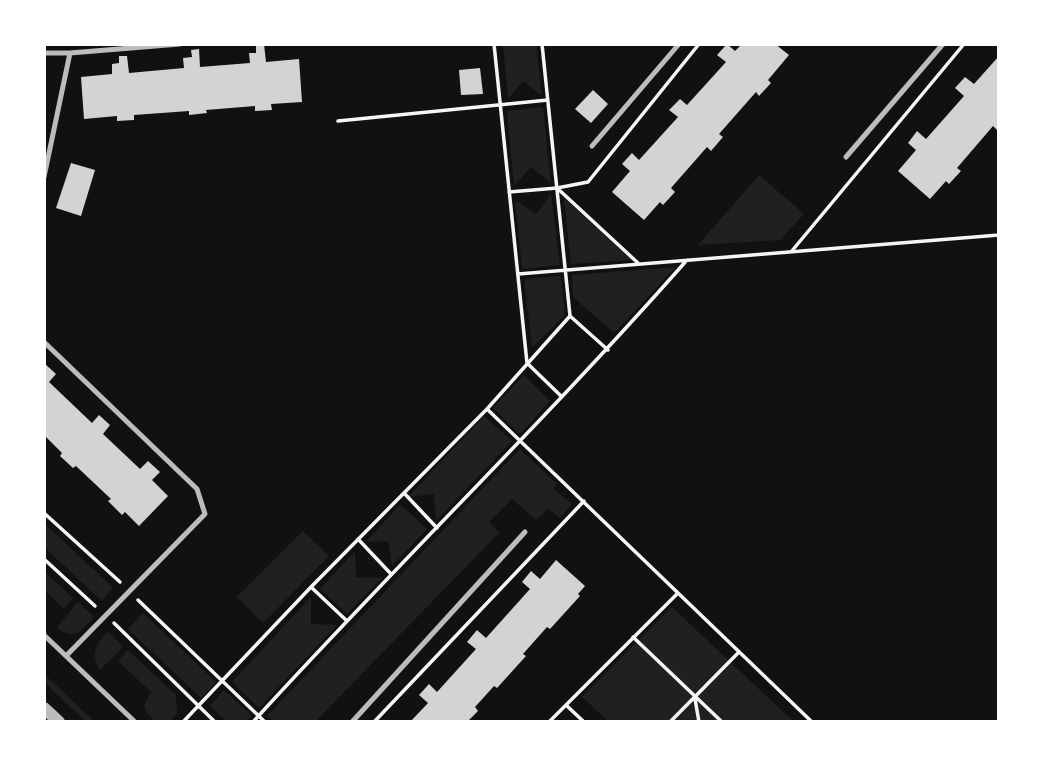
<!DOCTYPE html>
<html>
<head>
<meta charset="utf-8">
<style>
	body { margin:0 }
	#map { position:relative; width:1043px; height:766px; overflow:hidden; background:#111; font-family:Helvetica,sans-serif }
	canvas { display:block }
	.frame { position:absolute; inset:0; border:46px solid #fff; pointer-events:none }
</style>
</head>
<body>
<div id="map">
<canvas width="1043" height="766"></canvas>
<div class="frame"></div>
</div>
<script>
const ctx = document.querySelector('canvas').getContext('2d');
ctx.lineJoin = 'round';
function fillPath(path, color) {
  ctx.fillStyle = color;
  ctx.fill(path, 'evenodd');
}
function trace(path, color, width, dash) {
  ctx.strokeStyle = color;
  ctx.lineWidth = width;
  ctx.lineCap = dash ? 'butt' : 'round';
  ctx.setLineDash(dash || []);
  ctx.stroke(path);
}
const green = new Path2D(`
	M 503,44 L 536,44 L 542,96 L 523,81 L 508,99 Z
	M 543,107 L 551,183 L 531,167 L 514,186 L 507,111 Z
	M 759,175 L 804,214 L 780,240 L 698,245 Z
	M 551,194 L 560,265 L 522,269 L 515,200 L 536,214 Z
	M 564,198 L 632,260 L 571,264 Z
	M 676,267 L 614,333 L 573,297 L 572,275 Z
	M 561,276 L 565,315 L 532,348 L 524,279 Z
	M 524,375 L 550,401 L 520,434 L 493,408 Z
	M 484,416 L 512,441 L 436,521 L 434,494 L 408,497 Z
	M 520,449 L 557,484 L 553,488 L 572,504 L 560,518 L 548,509 L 536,520 L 512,499 L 489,522 L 499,533 L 315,722 L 275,722 L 267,716 Z
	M 400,504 L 427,529 L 392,566 L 388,541 L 366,542 Z
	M 44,523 L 113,588 L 102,601 L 44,547 Z
	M 303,531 L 329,556 L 263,623 L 237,597 Z
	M 355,551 L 356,577 L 382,578 L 347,614 L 320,589 Z
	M 44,571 L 73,598 L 64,609 L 44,590 Z
	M 311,597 L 311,624 L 337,625 L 259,708 L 232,682 Z
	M 78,602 L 94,617 C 83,630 72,642 57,627 Z
	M 672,607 L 794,722 L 609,722 L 582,697 Z
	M 143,613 L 216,682 L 201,698 L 128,629 Z
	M 108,631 L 123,647 L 100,670 C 90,654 96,644 108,631 Z
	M 128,650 L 176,695 L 177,714 L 169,722 L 156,722 L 147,713 L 144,706 L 151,692 L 118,661 Z
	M 44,674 L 95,722 L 86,722 L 44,682 Z
	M 224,690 L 252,716 L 246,722 L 227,722 L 210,706 Z`);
const building = new Path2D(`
	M 260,44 L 264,44 L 266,62 L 299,59 L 302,102 L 271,104 L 272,110 L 255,111 L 255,106 L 206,110 L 207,113 L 189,115 L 189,111 L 134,115 L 134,120 L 117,121 L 117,116 L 84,119 L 81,77 L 112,74 L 112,64 L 119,63 L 119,56 L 127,56 L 129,73 L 184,68 L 183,58 L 192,57 L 191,50 L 199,49 L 200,67 L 250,63 L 249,53 L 256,53 L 256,45 Z
	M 727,44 L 735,51 L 742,44 L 775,44 L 789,55 L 768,80 L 771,83 L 759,96 L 756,92 L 719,134 L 723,137 L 711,151 L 707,147 L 671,188 L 675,192 L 663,205 L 660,202 L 644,220 L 612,192 L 630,171 L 622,164 L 632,153 L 639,160 L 678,117 L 669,110 L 680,99 L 687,105 L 726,62 L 717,55 Z
	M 999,56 L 999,127 L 997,130 L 993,126 L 957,168 L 961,171 L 949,184 L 946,181 L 930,199 L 898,171 L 916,150 L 908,143 L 917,131 L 926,139 L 964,96 L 955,88 L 965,77 L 974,84 Z
	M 480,68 L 483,94 L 461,95 L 459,70 Z
	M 593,90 L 608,104 L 591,123 L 575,109 Z
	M 71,163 L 95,170 L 81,216 L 56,208 Z
	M 44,363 L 56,374 L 49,382 L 92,423 L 99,415 L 110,425 L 103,434 L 140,469 L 148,461 L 160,472 L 152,480 L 168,496 L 139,526 L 125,512 L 122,515 L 108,501 L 111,499 L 76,466 L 73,468 L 60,456 L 62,453 L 44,435 Z
	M 556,560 L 585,586 L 578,594 L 580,596 L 550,629 L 547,627 L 523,654 L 526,656 L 497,688 L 494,686 L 475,707 L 478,711 L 467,722 L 410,722 L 428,703 L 419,695 L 429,684 L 437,692 L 476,649 L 467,642 L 477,630 L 486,638 L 530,589 L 522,582 L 531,571 L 540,579 Z`);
const path = new Path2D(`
	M 494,44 L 527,363 L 561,396
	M 338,121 L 548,100
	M 557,188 L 588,182 L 699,44
	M 509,192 L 557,188 L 638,263
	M 791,252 L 964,44
	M 518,274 L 999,235
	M 570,316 L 608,350
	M 487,409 L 812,722
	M 404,493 L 437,528
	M 44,513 L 120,582
	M 358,539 L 391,574
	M 44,559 L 95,606
	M 311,587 L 347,621
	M 138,600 L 265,722
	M 114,623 L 215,722
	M 633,637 L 722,722
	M 695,699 L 699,722
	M 566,705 L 584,722
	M 183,722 L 311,587 L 487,409 L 570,316 L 542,44
	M 253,722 C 395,566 547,419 687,260
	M 374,722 L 584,501
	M 549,722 L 678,593
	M 670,722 L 739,652`);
const service = new Path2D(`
	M 44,53 L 70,53 L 180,44
	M 592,146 L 679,44
	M 846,157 L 943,44
	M 44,177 L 70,53
	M 44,342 L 197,489 L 205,514 L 66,656
	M 44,635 L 135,722
	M 352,722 L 525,532`);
const tertiary = new Path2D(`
	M 44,708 L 59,722`);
fillPath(green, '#202020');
fillPath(building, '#d3d3d3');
trace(path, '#f5f5f5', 3.5);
trace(service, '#bcbcbc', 5);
trace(tertiary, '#bcbcbc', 12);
</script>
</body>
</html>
